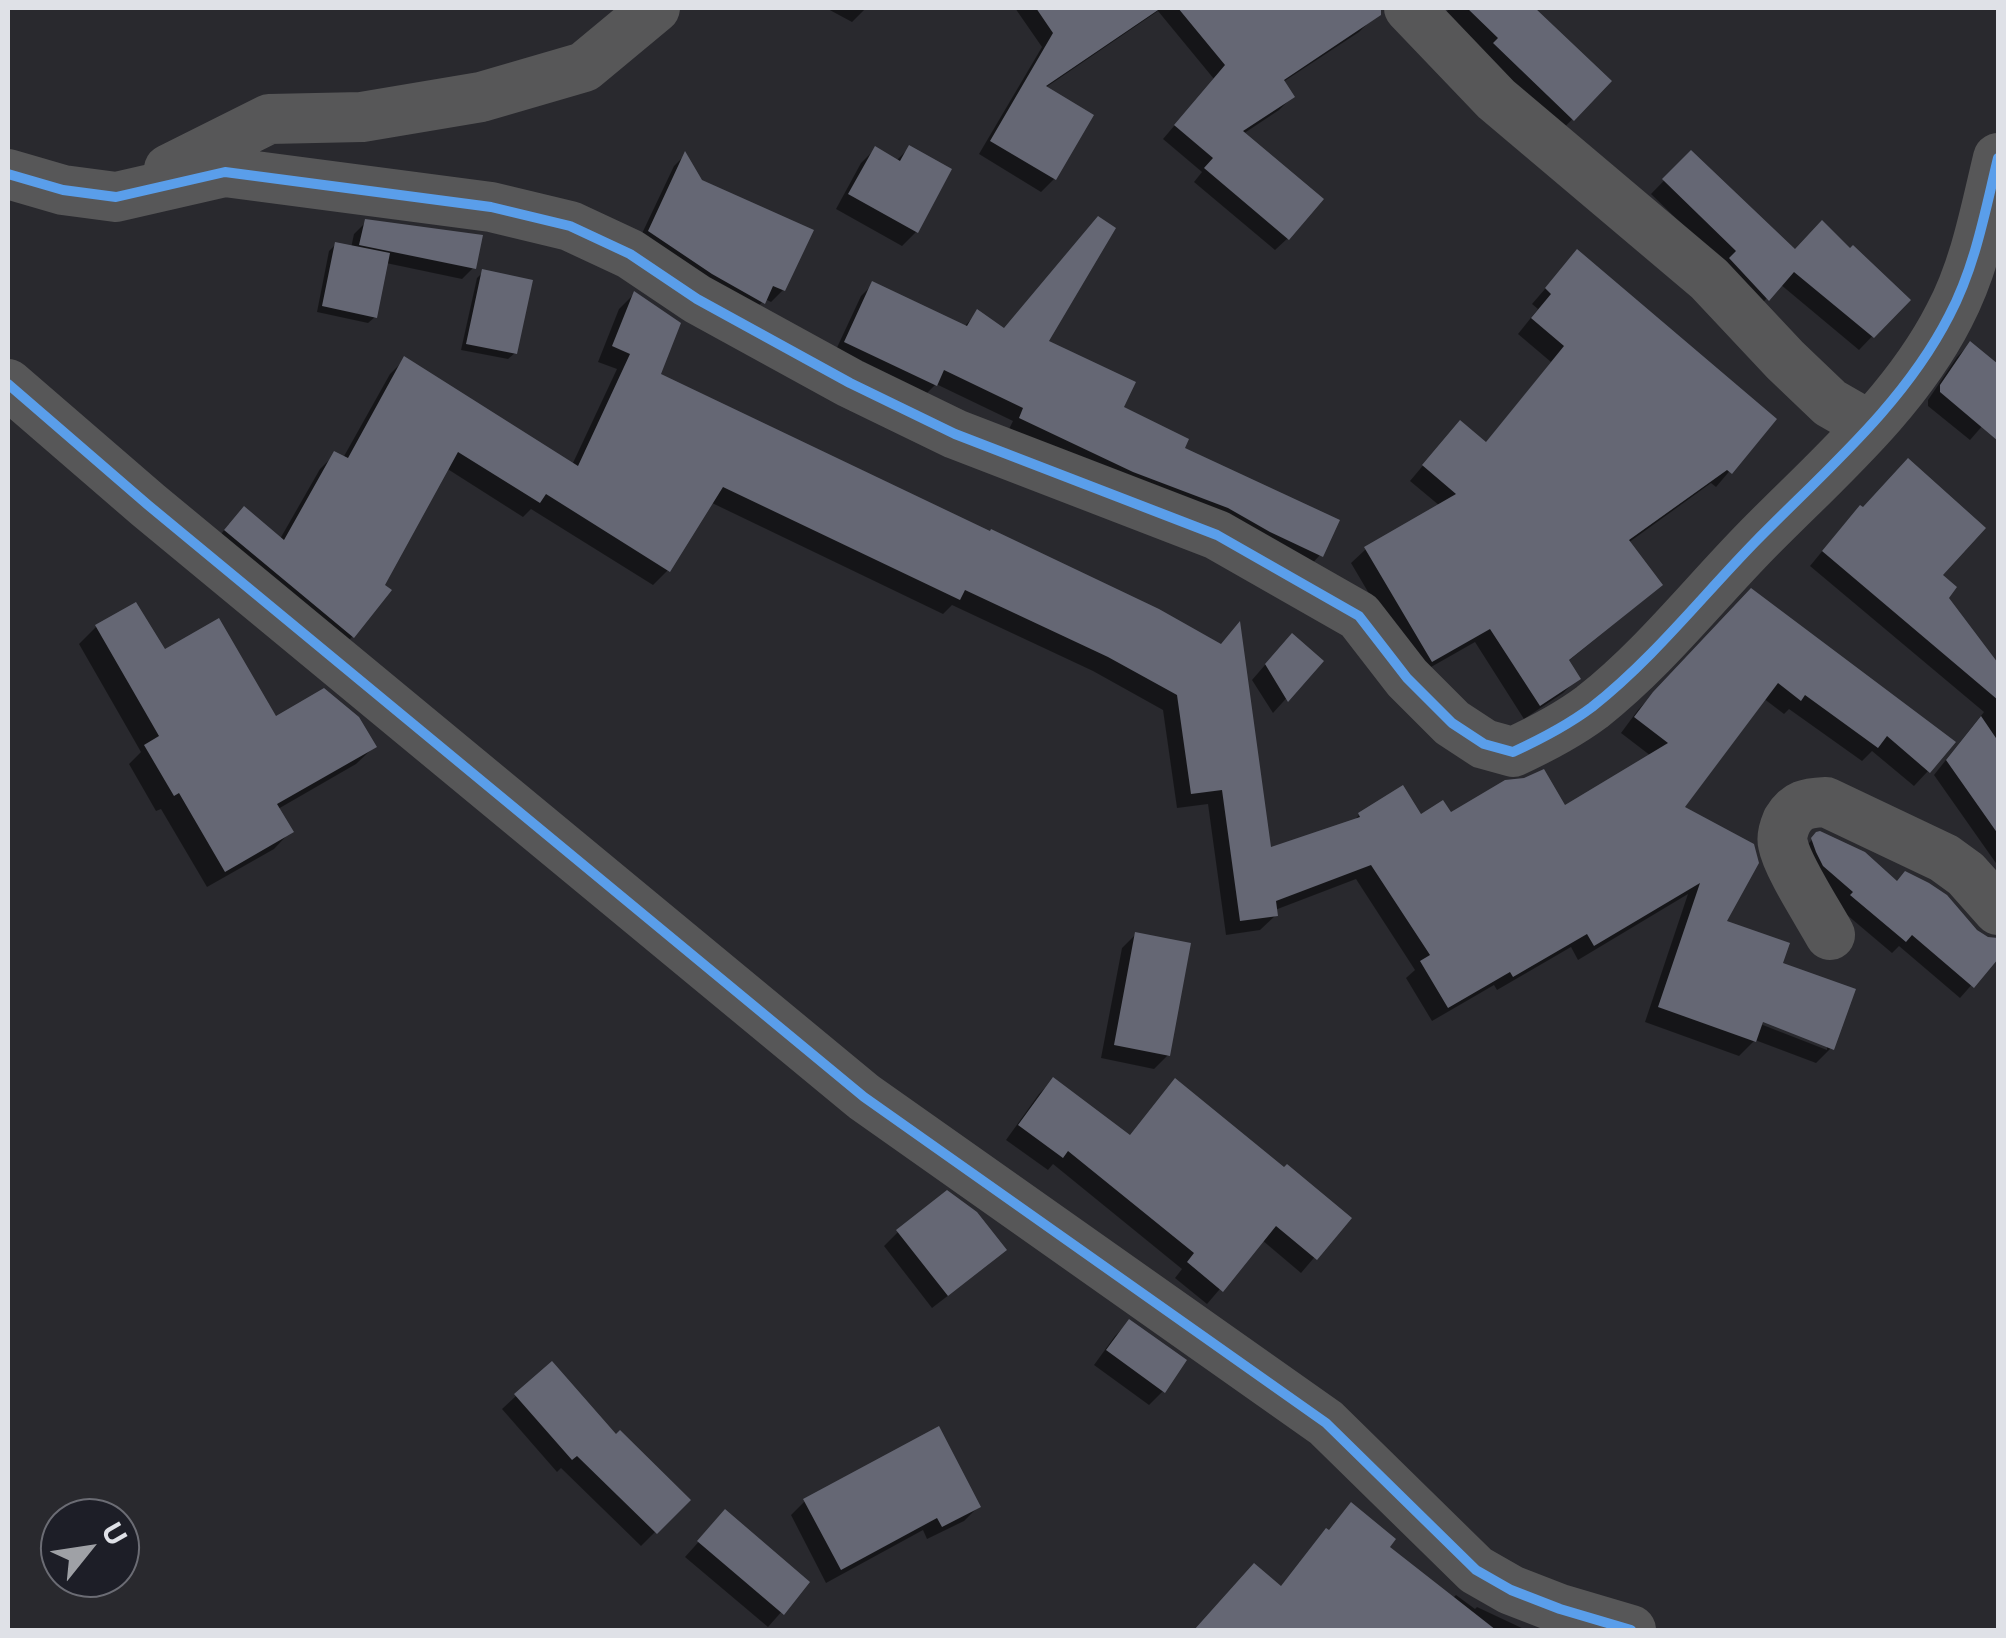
<!DOCTYPE html>
<html>
<head>
<meta charset="utf-8">
<style>
	body { margin:0 }
	#map { position:relative; width:2006px; height:1638px; overflow:hidden; background:#29292e; font-family:Inter,sans-serif }
	canvas { display:block }
	.frame { position:absolute; inset:0; border:10px solid #dfe1e7; pointer-events:none }
	.north { position:absolute; left:40px; top:1498px; width:100px; height:100px; box-sizing:border-box; background:#1d1e27; border:2px solid #6b6c74; border-radius:50%; rotate:60deg; font-size:28px; font-weight:700; line-height:40px; text-align:center; color:#dfe1e7 }
	.north::after { content:''; display:block; margin:auto; width:35px; height:45px; background:#9fa1a6; clip-path:polygon(50% 0,100% 100%,50% 72%,0 100%) }
</style>
</head>
<body>
<div id="map">
<canvas width="2006" height="1638"></canvas>
<div class="frame"></div>
<div class="north">U</div>
</div>
<script>
const ctx = document.querySelector('canvas').getContext('2d');
ctx.lineJoin = 'round';
function fillPath(path, color) {
  ctx.fillStyle = color;
  ctx.fill(path, 'evenodd');
}
function trace(path, color, width, dash) {
  ctx.strokeStyle = color;
  ctx.lineWidth = width;
  ctx.lineCap = dash ? 'butt' : 'round';
  ctx.setLineDash(dash || []);
  ctx.stroke(path);
}
const shadow = new Path2D(`
	M 826,8 L 866,8 L 852,22 Z
	M 1015,8 L 1364,8 L 1372,19 L 1359,32 L 1283,82 L 1292,97 L 1279,110 L 1243,134 L 1288,238 L 1275,250 L 1194,182 L 1202,172 L 1163,139 L 1214,79 L 1158,11 L 1045,88 L 1091,115 L 1054,179 L 1041,192 L 979,154 L 1042,47 Z
	M 1450,8 L 1531,8 L 1609,81 L 1559,133 L 1445,13 Z
	M 909,148 L 949,170 L 916,232 L 902,246 L 836,209 L 861,163 L 875,149 L 896,161 Z
	M 1691,153 L 1794,252 L 1907,300 L 1859,350 L 1780,284 L 1754,312 L 1725,266 L 1651,194 Z
	M 685,155 L 701,182 L 783,290 L 771,302 L 765,299 L 751,314 L 637,244 L 674,166 Z
	M 366,222 L 473,268 L 462,279 L 386,263 L 375,317 L 368,323 L 317,312 L 329,251 L 336,244 L 351,248 L 354,234 Z
	M 1577,252 L 1774,419 L 1716,487 L 1711,483 L 1628,543 L 1645,599 L 1567,662 L 1578,678 L 1563,693 L 1524,719 L 1475,642 L 1417,675 L 1351,563 L 1366,549 L 1440,506 L 1410,481 L 1446,438 L 1485,444 L 1551,362 L 1518,334 L 1538,309 L 1532,304 Z
	M 483,272 L 515,353 L 508,359 L 461,350 L 477,278 Z
	M 873,284 L 964,327 L 977,313 L 1003,330 L 1046,342 L 1120,408 L 1182,449 L 1320,555 L 1308,568 L 1008,431 L 1013,421 L 936,384 L 923,397 L 834,354 L 861,296 Z
	M 634,294 L 658,375 L 1158,611 L 1269,851 L 1353,822 L 1359,815 L 1420,818 L 1564,808 L 1651,756 L 1621,733 L 1638,710 L 1752,591 L 1928,771 L 1914,786 L 1872,751 L 1862,761 L 1789,709 L 1784,714 L 1763,698 L 1681,808 L 1724,922 L 1779,965 L 1831,1048 L 1816,1063 L 1755,1040 L 1739,1056 L 1645,1022 L 1688,894 L 1578,960 L 1571,947 L 1497,990 L 1494,985 L 1432,1021 L 1406,978 L 1415,970 L 1356,879 L 1275,910 L 1276,915 L 1260,930 L 1226,935 L 1208,804 L 1177,808 L 1163,710 L 1093,671 L 952,605 L 943,614 L 710,502 L 668,570 L 653,585 L 531,509 L 523,517 L 446,468 L 352,637 L 338,651 L 211,547 L 229,524 L 280,539 L 320,469 L 335,454 L 343,458 L 390,374 L 405,359 L 572,465 L 617,369 L 598,362 L 619,309 ZM 1752,1016 L 1827,1044 L 1827,1050 L 1750,1020 Z
	M 1970,344 L 1998,368 L 1998,408 L 1970,440 L 1928,406 L 1928,400 L 1957,357 Z
	M 1847,521 L 1940,576 L 1946,598 L 1998,667 L 1998,866 L 1934,775 L 1984,712 L 1810,566 Z
	M 135,605 L 164,653 L 275,719 L 374,747 L 356,764 L 278,809 L 291,831 L 274,849 L 207,887 L 161,809 L 156,811 L 129,764 L 141,752 L 79,644 L 96,627 Z
	M 1278,650 L 1320,661 L 1273,713 L 1252,680 Z
	M 1818,834 L 1987,939 L 1998,940 L 1998,955 L 1960,998 L 1899,946 L 1892,953 L 1840,909 L 1842,906 L 1811,878 L 1800,852 Z
	M 1136,934 L 1168,1055 L 1154,1069 L 1101,1058 L 1122,948 Z
	M 1053,1080 L 1129,1137 L 1348,1218 L 1301,1273 L 1262,1240 L 1207,1304 L 1175,1278 L 1182,1269 L 1053,1164 L 1048,1170 L 1006,1140 L 1039,1094 Z
	M 898,1232 L 1003,1250 L 989,1264 L 932,1308 L 884,1246 Z
	M 1129,1322 L 1163,1391 L 1149,1405 L 1094,1365 L 1115,1336 Z
	M 516,1396 L 616,1438 L 687,1500 L 641,1546 L 561,1468 L 557,1472 L 502,1409 Z
	M 805,1501 L 978,1507 L 964,1521 L 927,1539 L 923,1530 L 826,1583 L 791,1515 Z
	M 1351,1505 L 1387,1547 L 1452,1599 L 1456,1595 L 1475,1609 L 1477,1607 L 1526,1630 L 1220,1630 L 1207,1619 L 1279,1589 Z
	M 712,1527 L 807,1583 L 768,1627 L 685,1557 Z`);
const building = new Path2D(`
	M 1036,8 L 1161,8 L 1046,86 L 1094,115 L 1056,180 L 990,141 L 1053,33 Z
	M 1178,8 L 1381,8 L 1381,15 L 1284,80 L 1295,97 L 1243,131 L 1324,199 L 1289,240 L 1204,168 L 1213,158 L 1174,125 L 1225,65 Z
	M 1467,8 L 1535,8 L 1612,81 L 1574,121 L 1493,43 L 1498,38 Z
	M 909,145 L 952,169 L 918,233 L 848,194 L 875,146 L 900,161 Z
	M 1691,150 L 1795,249 L 1822,220 L 1850,248 L 1853,245 L 1911,300 L 1874,338 L 1794,272 L 1769,301 L 1729,258 L 1736,251 L 1662,179 Z
	M 685,151 L 702,180 L 814,230 L 785,291 L 773,286 L 765,304 L 712,274 L 648,231 Z
	M 1098,216 L 1116,228 L 1049,341 L 1136,382 L 1124,407 L 1189,439 L 1185,448 L 1340,520 L 1323,557 L 1270,532 L 1228,508 L 1133,472 L 1019,418 L 1023,408 L 944,370 L 937,386 L 844,342 L 872,281 L 967,326 L 977,309 L 1004,328 Z
	M 365,219 L 483,235 L 476,269 L 359,245 Z
	M 335,242 L 390,253 L 377,318 L 322,306 Z
	M 1577,249 L 1777,419 L 1732,474 L 1727,470 L 1629,540 L 1663,585 L 1569,660 L 1581,679 L 1540,706 L 1490,629 L 1432,662 L 1364,547 L 1456,494 L 1422,465 L 1460,420 L 1486,442 L 1564,346 L 1531,318 L 1551,294 L 1545,288 Z
	M 482,269 L 533,280 L 517,354 L 466,344 Z
	M 634,291 L 681,323 L 661,374 L 990,531 L 991,529 L 1159,609 L 1221,644 L 1240,621 L 1271,847 L 1360,817 L 1358,813 L 1403,785 L 1421,814 L 1443,800 L 1451,812 L 1505,780 L 1524,778 L 1544,769 L 1565,805 L 1668,743 L 1634,717 L 1653,692 L 1751,588 L 1956,742 L 1930,773 L 1887,736 L 1878,748 L 1805,695 L 1801,701 L 1778,683 L 1685,807 L 1754,844 L 1759,863 L 1727,921 L 1790,943 L 1783,963 L 1856,989 L 1834,1050 L 1763,1022 L 1756,1042 L 1658,1007 L 1700,883 L 1594,946 L 1587,934 L 1513,977 L 1510,972 L 1448,1008 L 1420,961 L 1430,955 L 1371,865 L 1276,901 L 1278,916 L 1240,921 L 1222,790 L 1191,794 L 1177,695 L 1108,657 L 965,590 L 960,600 L 723,487 L 670,572 L 546,494 L 540,503 L 458,452 L 385,585 L 392,590 L 354,638 L 224,530 L 244,506 L 284,540 L 334,451 L 348,458 L 404,356 L 578,466 L 630,354 L 612,346 Z
	M 1970,341 L 1998,364 L 1998,441 L 1940,392 L 1940,385 Z
	M 1908,458 L 1986,528 L 1943,575 L 1957,587 L 1949,598 L 1998,663 L 1998,700 L 1822,551 L 1860,505 L 1863,507 Z
	M 136,602 L 165,649 L 219,618 L 276,716 L 324,688 L 359,717 L 377,747 L 277,804 L 294,832 L 225,872 L 179,793 L 174,796 L 144,745 L 159,736 L 95,625 Z
	M 1292,633 L 1324,661 L 1288,702 L 1265,664 Z
	M 1981,716 L 1998,741 L 1998,834 L 1946,760 Z
	M 1820,831 L 1865,852 L 1897,881 L 1905,871 L 1929,883 L 1947,895 L 1977,930 L 1988,937 L 1998,938 L 1998,959 L 1974,988 L 1912,935 L 1906,942 L 1850,895 L 1853,892 L 1823,866 L 1816,852 L 1811,838 L 1816,832 Z
	M 1135,932 L 1191,943 L 1170,1056 L 1114,1045 Z
	M 1053,1077 L 1130,1135 L 1175,1078 L 1284,1167 L 1287,1164 L 1352,1218 L 1317,1260 L 1276,1226 L 1223,1292 L 1187,1262 L 1194,1253 L 1068,1151 L 1063,1158 L 1018,1125 Z
	M 947,1190 L 977,1212 L 1007,1250 L 948,1296 L 896,1230 Z
	M 1129,1319 L 1187,1360 L 1165,1393 L 1106,1350 Z
	M 552,1361 L 616,1434 L 620,1430 L 691,1500 L 657,1534 L 577,1456 L 572,1460 L 514,1394 Z
	M 939,1426 L 981,1507 L 942,1527 L 937,1518 L 841,1570 L 803,1499 Z
	M 1351,1502 L 1396,1539 L 1390,1547 L 1496,1630 L 1194,1630 L 1254,1563 L 1281,1586 L 1326,1528 L 1329,1530 Z
	M 725,1509 L 810,1582 L 784,1615 L 697,1541 Z`);
const minor = new Path2D(`
	M 1409,8 L 1496,99 L 1709,279 L 1785,360 L 1830,403 L 1870,426
	M 169,169 L 269,119 L 362,117 L 481,97 L 584,67 L 655,8
	M 8,174 L 63,190 L 116,197 L 225,172 L 491,207 L 570,226 L 630,254 L 697,299 L 850,383 L 955,434 L 1217,535 L 1359,616 L 1407,678 L 1452,723 L 1484,744 L 1513,752 C 1539,740 1568,725 1592,707 C 1653,659 1703,595 1757,540 C 1826,470 1904,404 1949,316 C 1975,267 1985,212 1998,158
	M 8,384 L 148,505 L 864,1097 L 1326,1423 L 1476,1570 L 1511,1590 L 1560,1609 L 1631,1630
	M 1830,935 C 1818,913 1787,866 1783,844 C 1781,836 1784,828 1787,821 C 1797,804 1807,803 1826,802 L 1944,858 L 1966,874 L 1998,910`);
const cycleway = new Path2D(`
	M 8,174 L 63,190 L 116,197 L 225,172 L 491,207 L 570,226 L 630,254 L 697,299 L 850,383 L 955,434 L 1217,535 L 1359,616 L 1407,678 L 1452,723 L 1484,744 L 1513,752 C 1539,740 1568,725 1592,707 C 1653,659 1703,595 1757,540 C 1826,470 1904,404 1949,316 C 1975,267 1985,212 1998,158
	M 8,384 L 148,505 L 864,1097 L 1326,1423 L 1476,1570 L 1511,1590 L 1560,1609 L 1631,1630`);
fillPath(shadow, '#0007');
fillPath(building, '#656774');
trace(minor, '#575758', 50);
trace(cycleway, '#5a9eea', 10);
</script>
</body>
</html>
